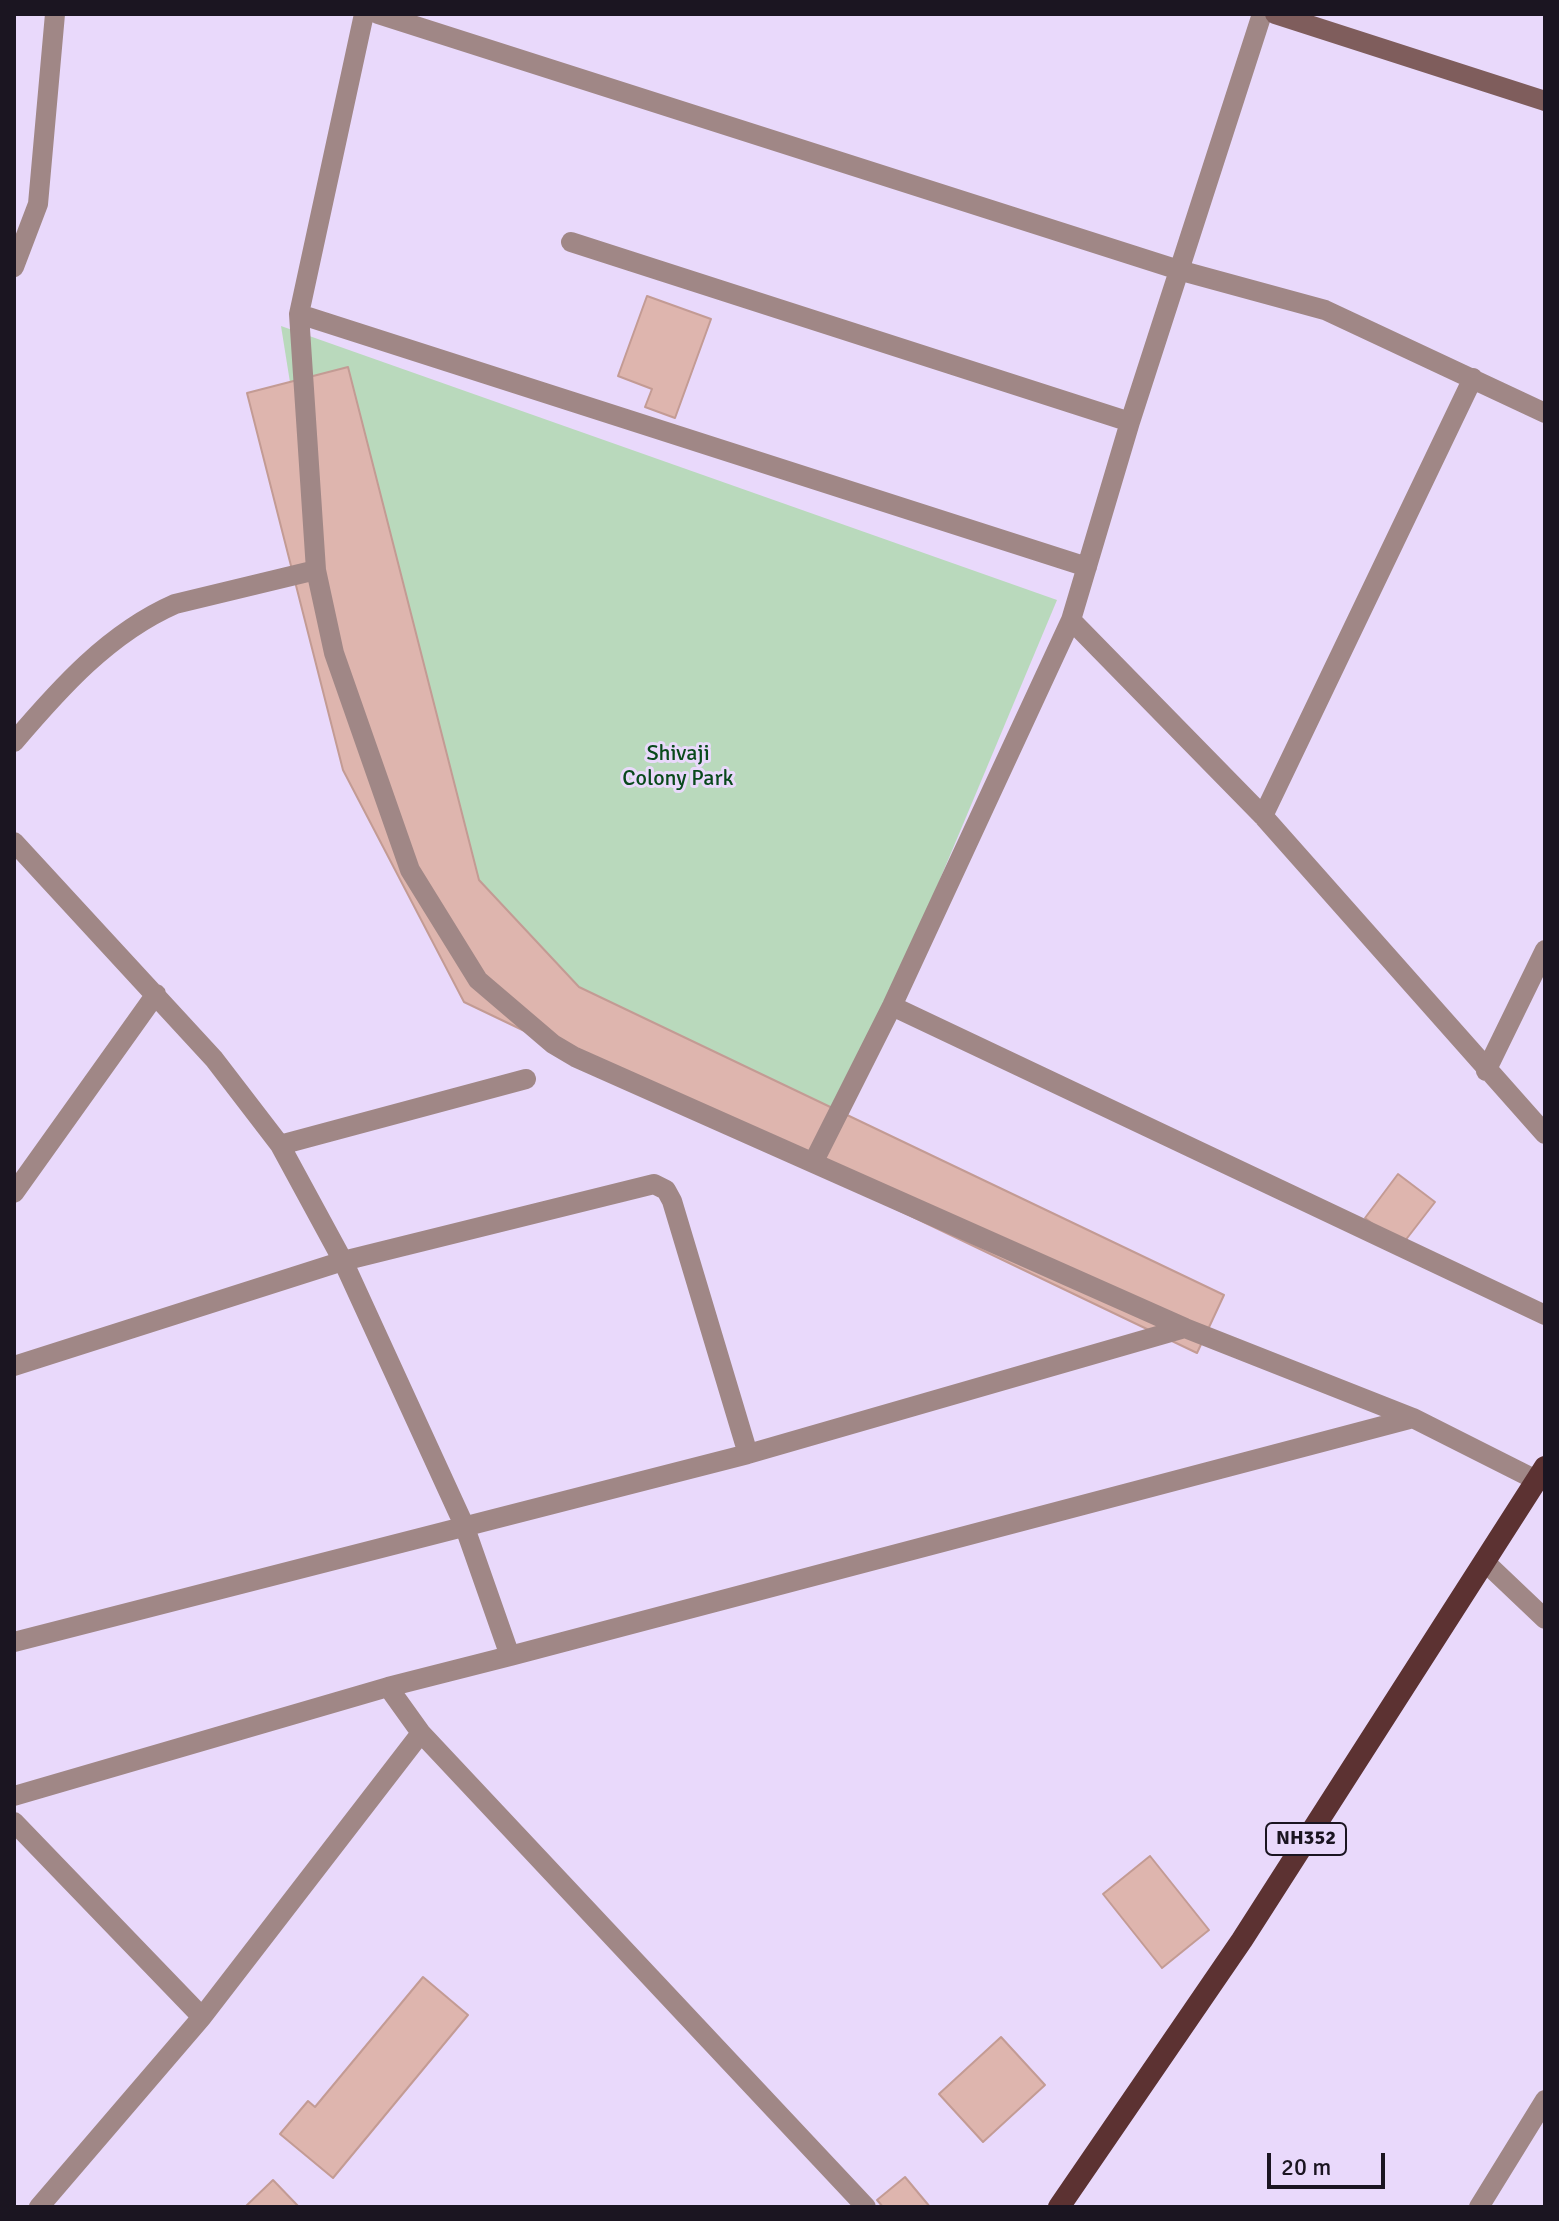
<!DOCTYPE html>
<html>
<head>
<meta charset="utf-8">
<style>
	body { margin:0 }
	#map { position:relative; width:1559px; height:2221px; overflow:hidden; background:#e9d9fb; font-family:Signika,sans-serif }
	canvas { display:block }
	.frame { position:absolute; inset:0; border:16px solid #1b1521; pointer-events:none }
	.scale { position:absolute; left:1267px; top:2153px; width:118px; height:36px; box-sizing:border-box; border:4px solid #1b1521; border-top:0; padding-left:10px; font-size:24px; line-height:28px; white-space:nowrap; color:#1b1521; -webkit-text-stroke:6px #e9d9fb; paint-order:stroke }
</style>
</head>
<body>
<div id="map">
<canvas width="1559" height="2221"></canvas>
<div class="frame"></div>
<div class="scale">20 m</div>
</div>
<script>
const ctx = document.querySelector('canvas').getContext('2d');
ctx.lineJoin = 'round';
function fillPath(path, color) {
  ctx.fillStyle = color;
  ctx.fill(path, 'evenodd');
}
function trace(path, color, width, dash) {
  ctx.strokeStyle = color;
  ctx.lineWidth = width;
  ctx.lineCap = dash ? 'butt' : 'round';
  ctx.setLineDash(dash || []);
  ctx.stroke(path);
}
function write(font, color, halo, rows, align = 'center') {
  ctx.font = font + ' Signika,sans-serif';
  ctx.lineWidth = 6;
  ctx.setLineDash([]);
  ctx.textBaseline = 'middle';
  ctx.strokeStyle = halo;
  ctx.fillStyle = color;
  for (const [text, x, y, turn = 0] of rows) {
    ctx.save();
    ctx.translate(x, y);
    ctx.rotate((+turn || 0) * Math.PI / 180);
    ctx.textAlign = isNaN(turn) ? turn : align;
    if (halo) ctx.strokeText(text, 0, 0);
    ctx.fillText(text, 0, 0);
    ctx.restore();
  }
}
const green = new Path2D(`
	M 281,326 L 1057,600 L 881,1020 L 814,1161 L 553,1044 L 323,589 Z`);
const building = new Path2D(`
	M 647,296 L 711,319 L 675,418 L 645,407 L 652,389 L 618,376 Z
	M 348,367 L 479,880 L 579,987 L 1224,1295 L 1197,1353 L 464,1002 L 343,770 L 247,393 Z
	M 1398,1174 L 1435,1202 L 1401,1246 L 1365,1218 Z
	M 1150,1856 L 1209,1930 L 1162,1968 L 1103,1894 Z
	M 423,1977 L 468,2015 L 333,2178 L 280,2134 L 308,2101 L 315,2107 Z
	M 1001,2037 L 1045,2085 L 983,2142 L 939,2094 Z
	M 905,2177 L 930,2207 L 883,2207 L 877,2200 Z
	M 273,2180 L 299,2207 L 245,2207 Z`);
const minor = new Path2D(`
	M 364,14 L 299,314 L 316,570 L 334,653 L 410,870 L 478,980 L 553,1044 L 575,1057 L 1185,1328 L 1413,1418 L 1536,1480
	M 378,14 L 1182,271 L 1325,310 L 1545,413
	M 571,242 L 1130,422
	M 14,267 L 38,204 L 55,14
	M 299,314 L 1087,567
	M 1071,620 L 1263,816 L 1545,1134
	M 14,742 C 60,688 109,633 175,604 L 316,570
	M 1263,816 L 1473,378
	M 14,842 L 214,1059 L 280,1145 L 343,1261 L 464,1525 L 510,1656 L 388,1687 L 14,1796
	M 892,1006 L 1545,1315
	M 1486,1071 L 1545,950
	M 280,1145 L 526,1079
	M 814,1161 L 892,1006 L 1071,620 L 1130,422 L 1262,14
	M 14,1193 L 156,994
	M 14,1366 L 343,1261 L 654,1184 L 666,1190 L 672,1201 L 748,1454
	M 1485,1562 L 1545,1619
	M 14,1642 L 748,1454 L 1185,1328
	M 510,1656 L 1413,1418
	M 388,1687 L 421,1733 L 866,2207
	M 14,1822 L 202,2017
	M 39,2207 L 202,2017 L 421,1733
	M 1479,2207 L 1545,2100`);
const secondary = new Path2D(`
	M 1275,14 L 1545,101`);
const trunk = new Path2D(`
	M 1059,2207 L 1242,1940 L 1545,1467`);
const shields = [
	[1306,1839,80]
];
const shieldNames = [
	["NH352",1306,1839]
];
const parkNames = [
	["Shivaji",678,754],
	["Colony Park",678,779]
];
fillPath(green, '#b9d9bc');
fillPath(building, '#deb5ae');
trace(building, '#c39b94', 2);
trace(minor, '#a08786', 20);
trace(secondary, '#7f5d5c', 20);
trace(trunk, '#5c3232', 22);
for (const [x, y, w] of shields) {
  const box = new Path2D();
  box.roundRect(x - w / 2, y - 16, w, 32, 6);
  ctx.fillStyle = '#e9d9fb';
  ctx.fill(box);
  trace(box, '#1b1521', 2);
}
write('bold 20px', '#1b1521', null, shieldNames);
write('22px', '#08491b', '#e9d9fb', parkNames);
</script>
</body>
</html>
